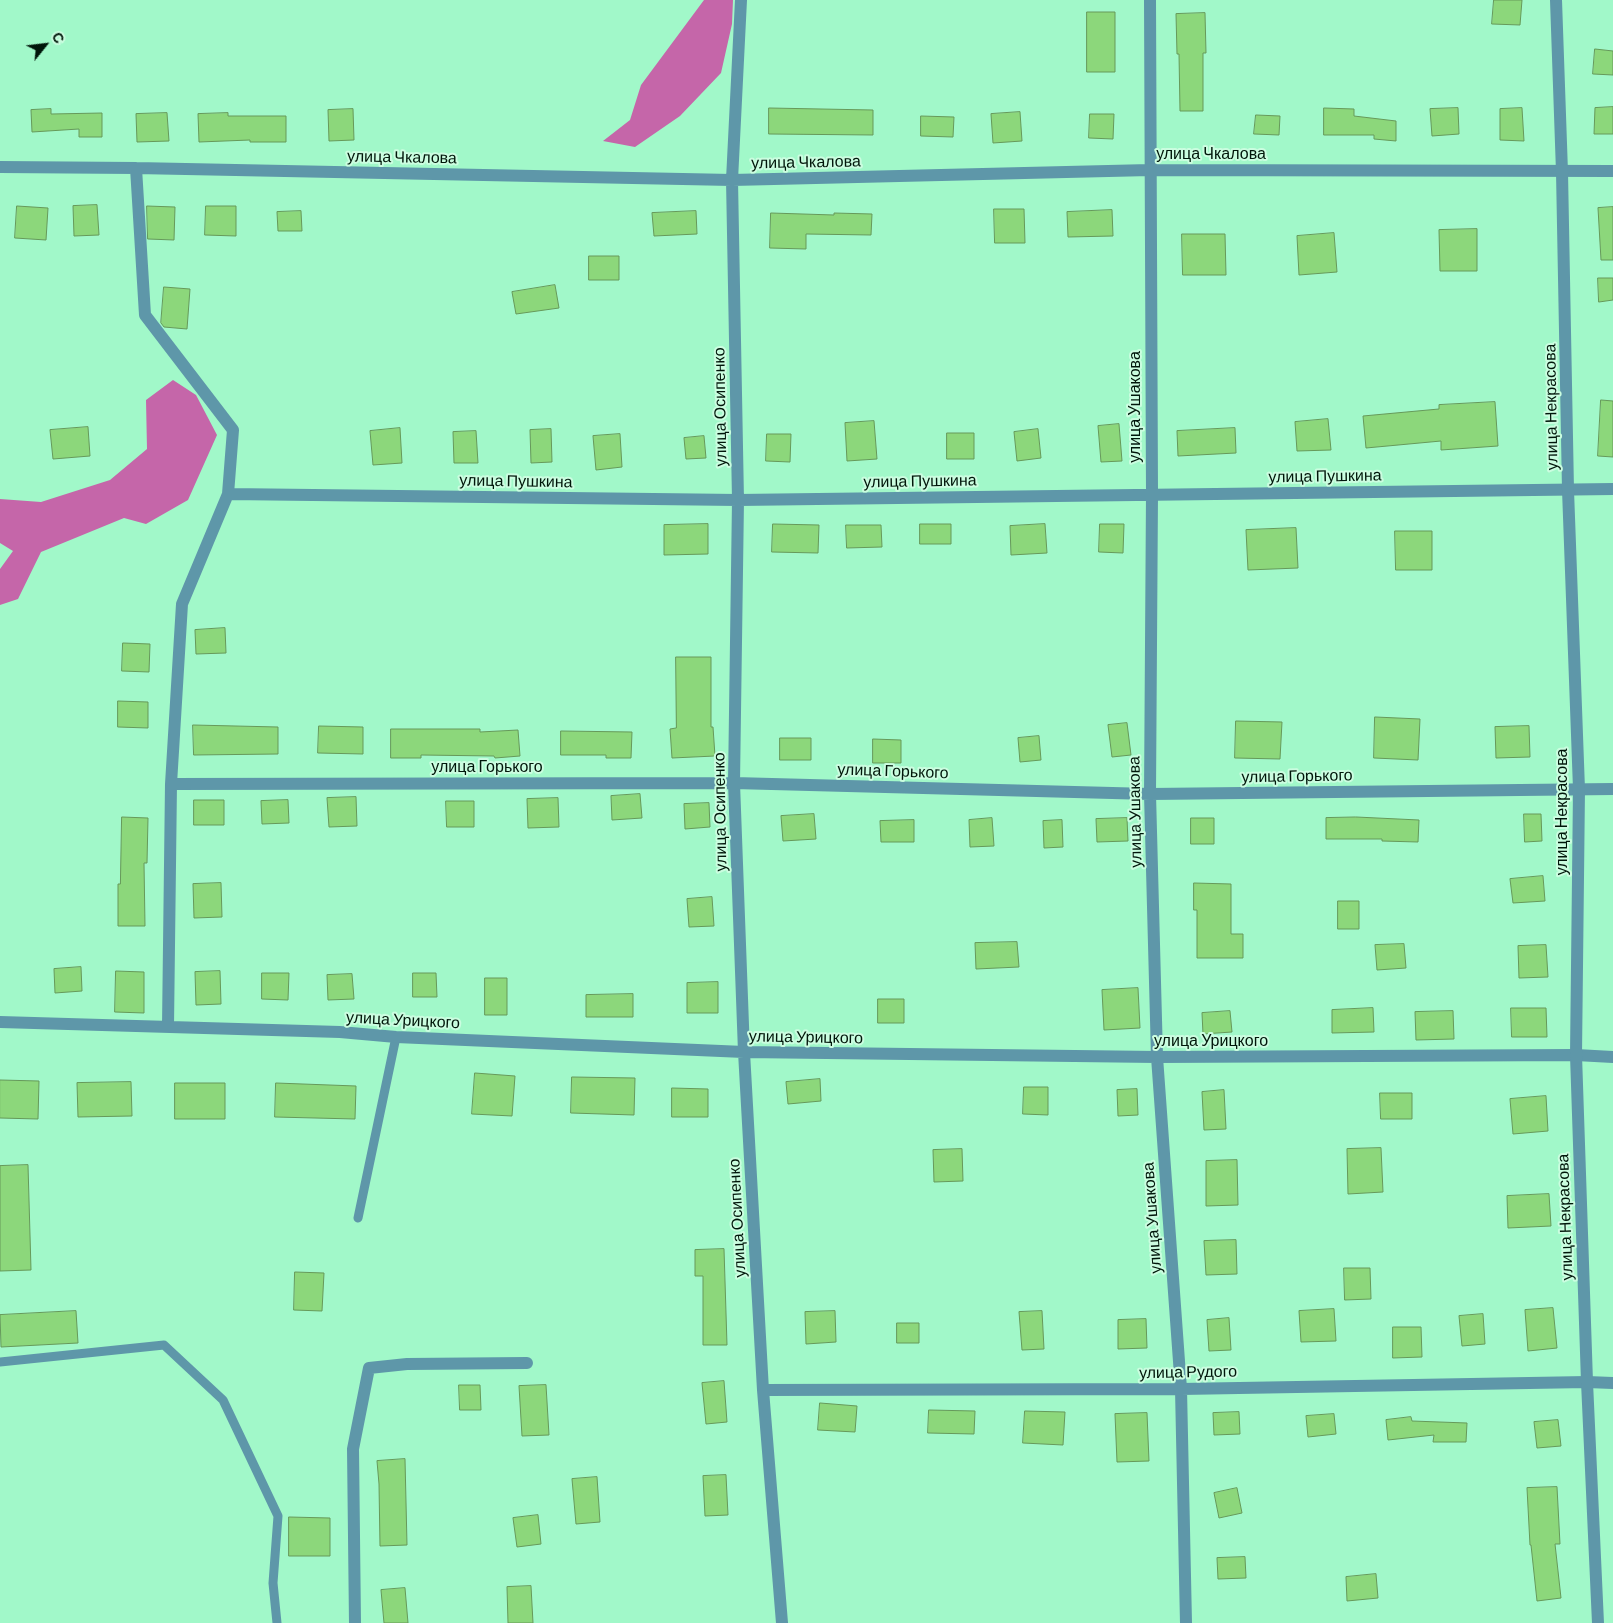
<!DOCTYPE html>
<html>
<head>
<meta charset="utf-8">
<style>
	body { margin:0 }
	#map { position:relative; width:1613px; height:1623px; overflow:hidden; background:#a1f8c9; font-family:Barlow,sans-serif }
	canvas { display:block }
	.north { position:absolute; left:20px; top:20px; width:50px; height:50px; -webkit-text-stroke:4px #cbfde0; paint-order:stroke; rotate:61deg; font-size:14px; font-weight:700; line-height:20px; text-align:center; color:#00160a }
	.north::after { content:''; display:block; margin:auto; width:18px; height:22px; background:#00160a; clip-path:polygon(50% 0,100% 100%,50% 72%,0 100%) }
</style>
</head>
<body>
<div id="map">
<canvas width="1613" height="1623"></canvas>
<div class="north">С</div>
</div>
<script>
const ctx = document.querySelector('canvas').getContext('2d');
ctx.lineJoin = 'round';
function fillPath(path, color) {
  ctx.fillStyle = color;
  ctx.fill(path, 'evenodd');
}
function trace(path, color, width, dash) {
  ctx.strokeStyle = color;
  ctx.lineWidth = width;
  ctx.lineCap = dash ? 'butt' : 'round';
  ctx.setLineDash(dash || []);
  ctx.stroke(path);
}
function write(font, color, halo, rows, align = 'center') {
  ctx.font = font + ' Barlow,sans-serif';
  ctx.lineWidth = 4;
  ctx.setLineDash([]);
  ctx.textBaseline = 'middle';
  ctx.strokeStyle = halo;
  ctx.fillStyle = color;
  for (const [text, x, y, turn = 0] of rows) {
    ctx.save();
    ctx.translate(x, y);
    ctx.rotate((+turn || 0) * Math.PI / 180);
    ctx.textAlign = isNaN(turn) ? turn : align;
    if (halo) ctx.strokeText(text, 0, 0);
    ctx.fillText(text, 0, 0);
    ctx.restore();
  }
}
const water = new Path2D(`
	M 704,0 L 733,0 L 732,24 L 721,73 L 680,116 L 635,147 L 603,141 L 630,120 L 641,85 Z
	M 173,380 L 196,395 L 217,435 L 188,500 L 146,524 L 124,518 L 41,552 L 18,599 L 0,605 L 0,569 L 13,551 L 0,543 L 0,499 L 41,502 L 110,480 L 147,449 L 146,400 Z`);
const building = new Path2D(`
	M 1494,0 L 1522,0 L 1520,25 L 1492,24 Z
	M 1087,12 L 1115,12 L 1115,72 L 1087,72 Z
	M 1205,13 L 1206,53 L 1203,53 L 1203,111 L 1180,111 L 1179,54 L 1177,54 L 1176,14 Z
	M 1595,49 L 1613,51 L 1613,75 L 1593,74 Z
	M 1613,107 L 1613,134 L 1594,134 L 1595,108 Z
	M 769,108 L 873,110 L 873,135 L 769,134 Z
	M 1324,108 L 1354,109 L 1354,116 L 1396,121 L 1396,141 L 1374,139 L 1374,135 L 1324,135 Z
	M 1458,108 L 1459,134 L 1432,136 L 1430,109 Z
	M 1522,108 L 1524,141 L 1500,140 L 1500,109 Z
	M 51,109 L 51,114 L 102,113 L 102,137 L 79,137 L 79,129 L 32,132 L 31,110 Z
	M 353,109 L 354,140 L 329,141 L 328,110 Z
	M 1020,112 L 1022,141 L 993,143 L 991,114 Z
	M 167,113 L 169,141 L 137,142 L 136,114 Z
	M 228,113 L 228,116 L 286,116 L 286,142 L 250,142 L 250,140 L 199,142 L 198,114 Z
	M 1090,114 L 1114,114 L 1113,139 L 1089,138 Z
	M 1256,115 L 1280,116 L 1279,135 L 1254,134 Z
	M 921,116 L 954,117 L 953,137 L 921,136 Z
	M 97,205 L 99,235 L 74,236 L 73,206 Z
	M 17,206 L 48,208 L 46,240 L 15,238 Z
	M 147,206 L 175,207 L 174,240 L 148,239 Z
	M 206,206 L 236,206 L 236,236 L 205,235 Z
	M 1613,207 L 1613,260 L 1601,260 L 1598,208 Z
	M 994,209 L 1024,209 L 1025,243 L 995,243 Z
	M 1112,210 L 1113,236 L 1068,237 L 1067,212 Z
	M 301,211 L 302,231 L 278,231 L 277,212 Z
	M 696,211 L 697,234 L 654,236 L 652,213 Z
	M 771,213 L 834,215 L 834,213 L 872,214 L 871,235 L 806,234 L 806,249 L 770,248 Z
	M 1477,229 L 1477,271 L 1440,271 L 1439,230 Z
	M 1334,233 L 1337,272 L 1299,275 L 1297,236 Z
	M 1182,234 L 1225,234 L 1226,275 L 1183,275 Z
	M 589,256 L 619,256 L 619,280 L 589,280 Z
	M 1598,278 L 1613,278 L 1613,300 L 1599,302 Z
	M 555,285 L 559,308 L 516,314 L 512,292 Z
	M 164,287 L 190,289 L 187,329 L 164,327 L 161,323 Z
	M 1601,400 L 1613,401 L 1613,457 L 1598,456 Z
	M 1495,402 L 1498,446 L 1441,450 L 1441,441 L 1366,448 L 1363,416 L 1439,409 L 1439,405 Z
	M 1328,419 L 1331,450 L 1297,451 L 1295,422 Z
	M 874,421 L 877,459 L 847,461 L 845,423 Z
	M 1119,424 L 1122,461 L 1101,462 L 1098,426 Z
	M 88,427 L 90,456 L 53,459 L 50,430 Z
	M 400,428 L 402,463 L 373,465 L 370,431 Z
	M 1235,428 L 1236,453 L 1178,456 L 1177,431 Z
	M 551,429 L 552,462 L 531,463 L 530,430 Z
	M 1038,429 L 1041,458 L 1017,461 L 1014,432 Z
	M 476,431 L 478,463 L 454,463 L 453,432 Z
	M 947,433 L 974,433 L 974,459 L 947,459 Z
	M 620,434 L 622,467 L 596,470 L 593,436 Z
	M 767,434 L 791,434 L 790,462 L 766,461 Z
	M 704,436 L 706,458 L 686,459 L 684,438 Z
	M 708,524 L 708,554 L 664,555 L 664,525 Z
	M 773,524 L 819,525 L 818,553 L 772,552 Z
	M 920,524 L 951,524 L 951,544 L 920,544 Z
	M 1045,524 L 1047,553 L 1011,555 L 1010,526 Z
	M 1100,524 L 1124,524 L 1123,553 L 1099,552 Z
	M 846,525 L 881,525 L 882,547 L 847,548 Z
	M 1296,528 L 1298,568 L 1248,570 L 1246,530 Z
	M 1395,531 L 1432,531 L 1432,570 L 1396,570 Z
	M 225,628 L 226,653 L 196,654 L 195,630 Z
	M 123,643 L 150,644 L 149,672 L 122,671 Z
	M 676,657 L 711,657 L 711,727 L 713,727 L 715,756 L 672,758 L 670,729 L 676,728 Z
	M 118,701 L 148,702 L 148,728 L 118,727 Z
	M 1375,717 L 1420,719 L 1418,760 L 1374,758 Z
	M 1236,721 L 1282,722 L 1280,759 L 1235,758 Z
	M 1127,723 L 1131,755 L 1112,757 L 1108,725 Z
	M 193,725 L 278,727 L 278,754 L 194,755 Z
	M 319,726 L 363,727 L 363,754 L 318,753 Z
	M 1529,726 L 1530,757 L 1496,758 L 1495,727 Z
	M 391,729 L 480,729 L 480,732 L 518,730 L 520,756 L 495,758 L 494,756 L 421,755 L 421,758 L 391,758 Z
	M 561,731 L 632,732 L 631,758 L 606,758 L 606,755 L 561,755 Z
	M 1039,736 L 1041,760 L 1020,762 L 1018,738 Z
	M 780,738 L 811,738 L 811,760 L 780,760 Z
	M 873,739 L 901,740 L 901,763 L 873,763 Z
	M 640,794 L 642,818 L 612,820 L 611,796 Z
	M 356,797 L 357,826 L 329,827 L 327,798 Z
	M 558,798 L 559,827 L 528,828 L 527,799 Z
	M 194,800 L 224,800 L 224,825 L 194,825 Z
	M 288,800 L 289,823 L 262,824 L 261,801 Z
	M 446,801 L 474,801 L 474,827 L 447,827 Z
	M 709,803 L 710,827 L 685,829 L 684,804 Z
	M 814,814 L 816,839 L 783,841 L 781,816 Z
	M 1524,814 L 1541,814 L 1542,841 L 1525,842 Z
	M 122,817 L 148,818 L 147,863 L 144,863 L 145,926 L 118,926 L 118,884 L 120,884 Z
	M 1356,817 L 1419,820 L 1418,842 L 1382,841 L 1382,839 L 1326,839 L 1326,818 Z
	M 992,818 L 994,846 L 970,847 L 969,820 Z
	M 1127,818 L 1128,841 L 1097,842 L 1096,819 Z
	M 1191,818 L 1214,818 L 1214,844 L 1191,844 Z
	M 914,820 L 914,842 L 881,842 L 880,821 Z
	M 1062,820 L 1063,847 L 1044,848 L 1043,821 Z
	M 1543,876 L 1545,901 L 1513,903 L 1510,879 Z
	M 221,883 L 222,917 L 194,918 L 193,884 Z
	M 1194,883 L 1231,884 L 1231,934 L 1243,934 L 1243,958 L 1197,958 L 1197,910 L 1194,910 Z
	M 712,897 L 714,926 L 689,927 L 687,899 Z
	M 1338,901 L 1359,901 L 1359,929 L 1338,929 Z
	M 1017,942 L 1019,967 L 976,969 L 975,943 Z
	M 1404,944 L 1406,968 L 1377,970 L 1375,945 Z
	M 1546,945 L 1548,977 L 1519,978 L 1518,946 Z
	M 81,967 L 82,991 L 55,993 L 54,969 Z
	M 116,971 L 144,972 L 144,1013 L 115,1012 Z
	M 220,971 L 221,1004 L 196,1005 L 195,972 Z
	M 262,973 L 289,973 L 288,1000 L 262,999 Z
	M 413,973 L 436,973 L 437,997 L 413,997 Z
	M 352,974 L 354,999 L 328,1000 L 327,975 Z
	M 485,978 L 507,978 L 507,1015 L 485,1015 Z
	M 718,982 L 718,1013 L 687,1013 L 687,983 Z
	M 1138,988 L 1140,1028 L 1104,1030 L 1102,990 Z
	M 633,994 L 633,1017 L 586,1017 L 586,995 Z
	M 878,999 L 904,999 L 904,1023 L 878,1023 Z
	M 1373,1008 L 1374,1032 L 1332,1033 L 1332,1010 Z
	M 1511,1008 L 1546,1008 L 1547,1037 L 1512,1037 Z
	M 1230,1011 L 1232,1032 L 1203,1034 L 1202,1013 Z
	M 1453,1011 L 1454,1039 L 1416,1040 L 1415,1012 Z
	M 475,1073 L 515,1076 L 512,1116 L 472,1114 Z
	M 572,1077 L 635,1078 L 634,1115 L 571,1113 Z
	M 820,1079 L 821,1101 L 788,1104 L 786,1082 Z
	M 0,1080 L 39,1081 L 38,1119 L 0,1118 Z
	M 131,1082 L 132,1116 L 78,1117 L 77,1083 Z
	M 175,1083 L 225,1083 L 225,1119 L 175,1119 Z
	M 276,1083 L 356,1086 L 355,1119 L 275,1117 Z
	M 1024,1087 L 1048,1087 L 1048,1115 L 1023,1114 Z
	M 672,1088 L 708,1089 L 708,1117 L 672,1117 Z
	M 1137,1089 L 1138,1115 L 1118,1116 L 1117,1090 Z
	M 1224,1090 L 1226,1129 L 1204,1130 L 1202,1092 Z
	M 1380,1093 L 1412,1093 L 1412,1119 L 1381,1119 Z
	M 1546,1096 L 1548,1131 L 1513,1134 L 1510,1099 Z
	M 1381,1148 L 1383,1192 L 1348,1194 L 1347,1149 Z
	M 962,1149 L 963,1181 L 934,1182 L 933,1150 Z
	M 1237,1160 L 1238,1205 L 1206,1206 L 1206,1161 Z
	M 28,1165 L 31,1270 L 0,1271 L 0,1166 Z
	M 1549,1194 L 1551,1226 L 1508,1228 L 1507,1196 Z
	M 1236,1240 L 1237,1274 L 1206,1275 L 1204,1241 Z
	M 724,1249 L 727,1345 L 703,1345 L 703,1276 L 695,1276 L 695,1250 Z
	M 1344,1268 L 1370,1268 L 1371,1299 L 1345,1300 Z
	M 295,1272 L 324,1273 L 322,1311 L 294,1310 Z
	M 1553,1308 L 1557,1348 L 1528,1351 L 1525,1310 Z
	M 1334,1309 L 1336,1341 L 1301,1342 L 1299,1311 Z
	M 76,1311 L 78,1343 L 1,1347 L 0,1315 Z
	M 835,1311 L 836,1342 L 806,1344 L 805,1312 Z
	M 1042,1311 L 1044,1349 L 1022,1350 L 1019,1312 Z
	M 1483,1314 L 1485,1344 L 1462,1346 L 1459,1316 Z
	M 1229,1318 L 1231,1350 L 1209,1351 L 1207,1320 Z
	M 1146,1319 L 1147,1348 L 1118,1349 L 1118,1320 Z
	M 897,1323 L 919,1323 L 919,1343 L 897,1343 Z
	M 1393,1327 L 1421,1327 L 1422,1357 L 1393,1358 Z
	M 724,1381 L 727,1422 L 706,1424 L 702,1383 Z
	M 459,1385 L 480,1385 L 481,1410 L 460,1410 Z
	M 546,1385 L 549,1435 L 522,1436 L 519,1386 Z
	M 820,1403 L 857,1406 L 855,1432 L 818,1430 Z
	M 929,1410 L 975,1411 L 974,1434 L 928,1433 Z
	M 1025,1411 L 1065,1412 L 1063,1445 L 1023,1443 Z
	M 1239,1412 L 1240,1434 L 1214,1435 L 1213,1413 Z
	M 1147,1413 L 1149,1461 L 1117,1462 L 1115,1414 Z
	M 1334,1414 L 1336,1434 L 1308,1437 L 1306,1416 Z
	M 1411,1417 L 1412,1421 L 1467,1423 L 1466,1442 L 1433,1442 L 1434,1435 L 1388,1440 L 1386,1420 Z
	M 1558,1420 L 1561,1446 L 1537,1448 L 1534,1422 Z
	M 405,1459 L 407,1545 L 380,1546 L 379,1484 L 377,1461 Z
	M 726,1475 L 728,1515 L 705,1516 L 703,1476 Z
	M 597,1477 L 600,1522 L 576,1524 L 572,1479 Z
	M 1557,1487 L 1560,1544 L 1555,1544 L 1561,1598 L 1537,1601 L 1531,1545 L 1530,1545 L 1527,1488 Z
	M 1237,1488 L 1242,1513 L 1219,1518 L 1214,1493 Z
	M 538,1515 L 541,1544 L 517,1547 L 513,1518 Z
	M 289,1517 L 330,1518 L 330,1556 L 289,1556 Z
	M 1245,1557 L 1246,1578 L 1218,1579 L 1217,1558 Z
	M 1376,1574 L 1378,1598 L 1347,1601 L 1346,1577 Z
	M 531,1586 L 533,1623 L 508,1623 L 507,1587 Z
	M 405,1588 L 408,1623 L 384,1623 L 381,1590 Z`);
const service = new Path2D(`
	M 358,1218 L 396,1037
	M 0,1362 L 164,1345 L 223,1400 L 278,1516 L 273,1583 L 277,1623`);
const minor = new Path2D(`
	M 741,0 L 732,180 L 738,500 L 734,783 L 744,1052 L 763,1390 L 782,1623
	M 1150,0 L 1152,494 L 1150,794 L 1157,1057 L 1181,1389 L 1186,1623
	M 0,167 L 136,168 L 732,180 L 1150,170 L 1613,171
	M 136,168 L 145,315 L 233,430 L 228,494 L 182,604 L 171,784 L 168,1026
	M 228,494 L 738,500 L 1613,489
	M 171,784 L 734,783 L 1150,794 L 1613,789
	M 0,1022 L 340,1032 L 396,1037 L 744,1052 L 1157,1057 L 1576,1055 L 1613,1057
	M 763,1390 L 1181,1389 L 1587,1382 L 1613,1383
	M 355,1623 L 353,1449 L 369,1368 L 407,1364 L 527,1363`);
const tertiary = new Path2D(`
	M 1556,0 L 1562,172 L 1568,490 L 1579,789 L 1576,1055 L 1587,1382 L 1598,1623`);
const streetNames = [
	["улица Чкалова",1211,154],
	["улица Чкалова",402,157,1],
	["улица Чкалова",806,162,-1],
	["улица Осипенко",720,407,-91],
	["улица Ушакова",1135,407,-90],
	["улица Некрасова",1551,407,-91],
	["улица Пушкина",1325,476,-1],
	["улица Пушкина",516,481,1],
	["улица Пушкина",920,481,-1],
	["улица Горького",487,767],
	["улица Горького",893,771,2],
	["улица Горького",1297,776,-1],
	["улица Осипенко",720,812,-91],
	["улица Ушакова",1135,812,-91],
	["улица Некрасова",1562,812,-90],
	["улица Урицкого",403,1020,3],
	["улица Урицкого",806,1037,1],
	["улица Урицкого",1211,1041],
	["улица Некрасова",1565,1217,-92],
	["улица Осипенко",737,1218,-93],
	["улица Ушакова",1152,1218,-94],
	["улица Рудого",1188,1372,-1]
];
fillPath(water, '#c566a9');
fillPath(building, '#8cd77b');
trace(building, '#66995a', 1);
trace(service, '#5e97a9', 9);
trace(minor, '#5e97a9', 12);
trace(tertiary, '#5e97a9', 12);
write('16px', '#00160a', '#cbfde0', streetNames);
</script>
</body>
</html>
